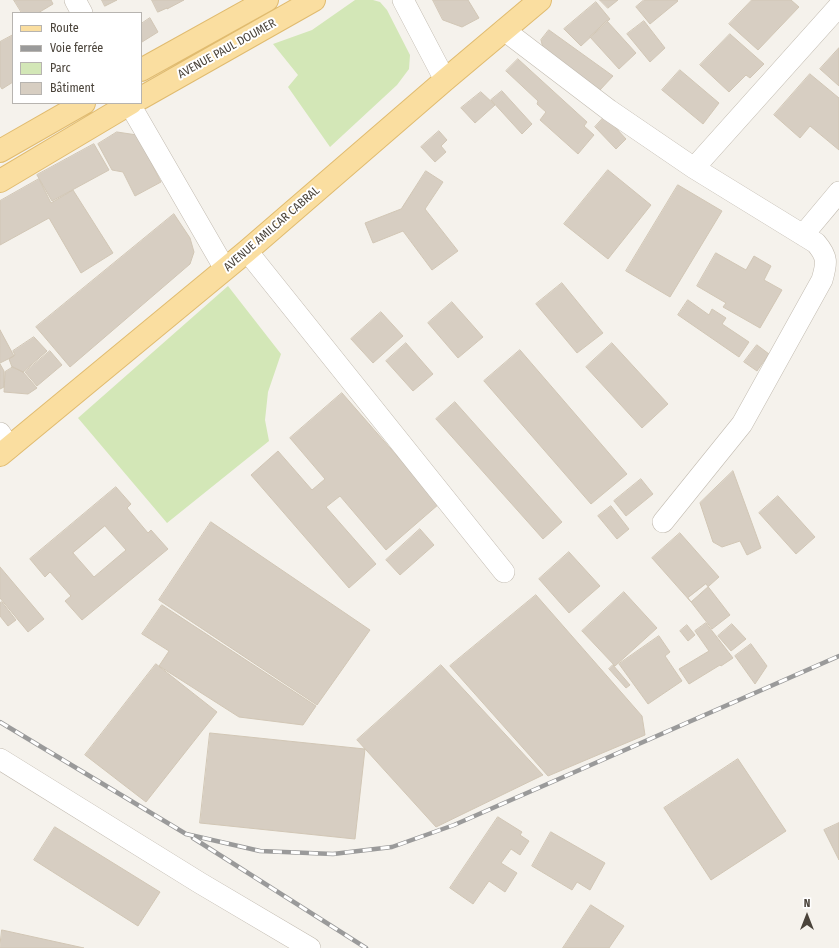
<!DOCTYPE html>
<html>
<head>
<meta charset="utf-8">
<style>
	body { margin:0 }
	#map { position:relative; width:839px; height:948px; overflow:hidden; background:#f5f2ec; font-family:"Fira Sans Condensed",sans-serif }
	canvas { display:block }
	.legend { position:absolute; left:12px; top:12px; width:130px; height:92px; box-sizing:border-box; background:#fff; border:1px solid #b7b4b0; margin:0; padding:5px 7px; list-style:none; font-size:12px; color:#4a433a }
	.legend li { display:flex; align-items:center; gap:8px; height:20px }
	.legend b { width:20px; border:1px solid #b7b4b0 }
	.north { position:absolute; left:787px; top:896px; width:40px; height:40px; -webkit-text-stroke:3px #fff; paint-order:stroke; rotate:0deg; font-size:11px; font-weight:700; line-height:16px; text-align:center; color:#4a433a }
	.north::after { content:''; display:block; margin:auto; width:14px; height:18px; background:#4a433a; clip-path:polygon(50% 0,100% 100%,50% 72%,0 100%) }
</style>
</head>
<body>
<div id="map">
<canvas width="839" height="948"></canvas>
<ul class="legend">
<li><b style="height:5px;background:#fadea0"></b>Route</li>
<li><b style="height:5px;background:#9a9a9a"></b>Voie ferrée</li>
<li><b style="height:11px;background:#d3e7b7"></b>Parc</li>
<li><b style="height:11px;background:#d7cec2"></b>Bâtiment</li>
</ul>
<div class="north">N</div>
</div>
<script>
const ctx = document.querySelector('canvas').getContext('2d');
ctx.lineJoin = 'round';
function fillPath(path, color) {
  ctx.fillStyle = color;
  ctx.fill(path, 'evenodd');
}
function trace(path, color, width, dash) {
  ctx.strokeStyle = color;
  ctx.lineWidth = width;
  ctx.lineCap = dash ? 'butt' : 'round';
  ctx.setLineDash(dash || []);
  ctx.stroke(path);
}
function write(font, color, halo, rows, align = 'center') {
  ctx.font = font + ' "Fira Sans Condensed",sans-serif';
  ctx.lineWidth = 4;
  ctx.setLineDash([]);
  ctx.textBaseline = 'middle';
  ctx.strokeStyle = halo;
  ctx.fillStyle = color;
  for (const [text, x, y, turn = 0] of rows) {
    ctx.save();
    ctx.translate(x, y);
    ctx.rotate((+turn || 0) * Math.PI / 180);
    ctx.textAlign = isNaN(turn) ? turn : align;
    if (halo) ctx.strokeText(text, 0, 0);
    ctx.fillText(text, 0, 0);
    ctx.restore();
  }
}
const green = new Path2D(`
	M 355,0 L 373,0 L 380,2 L 387,10 L 410,55 L 409,69 L 397,85 L 330,147 L 288,87 L 298,75 L 273,44 L 312,30 Z
	M 228,286 L 281,354 L 268,392 L 265,420 L 269,441 L 167,523 L 78,418 Z`);
const building = new Path2D(`
	M 14,0 L 51,0 L 53,4 L 38,13 L 22,13 Z
	M 102,0 L 117,0 L 105,6 Z
	M 152,0 L 184,0 L 167,9 L 167,8 L 158,12 Z
	M 433,0 L 468,0 L 479,18 L 462,27 L 443,20 Z
	M 600,0 L 618,0 L 608,8 Z
	M 644,0 L 677,0 L 678,1 L 650,24 L 636,7 Z
	M 752,0 L 791,0 L 799,7 L 758,50 L 729,24 Z
	M 596,2 L 610,19 L 581,46 L 564,29 Z
	M 150,18 L 158,32 L 142,42 L 141,24 Z
	M 607,21 L 636,53 L 619,69 L 590,37 Z
	M 644,21 L 665,48 L 650,62 L 627,34 Z
	M 549,30 L 613,76 L 600,90 L 543,48 L 541,40 Z
	M 730,34 L 764,64 L 750,78 L 746,75 L 729,92 L 700,65 Z
	M 13,35 L 13,82 L 2,89 L 0,86 L 0,42 Z
	M 839,48 L 839,86 L 820,69 Z
	M 518,59 L 587,122 L 584,126 L 594,135 L 578,154 L 540,120 L 546,112 L 537,104 L 538,101 L 506,71 Z
	M 680,70 L 719,103 L 703,124 L 662,90 Z
	M 810,74 L 839,98 L 839,150 L 810,126 L 800,138 L 774,115 Z
	M 502,91 L 532,124 L 522,134 L 491,100 Z
	M 481,92 L 495,105 L 475,123 L 461,108 Z
	M 605,116 L 626,139 L 616,149 L 595,127 Z
	M 439,131 L 447,140 L 441,146 L 446,152 L 435,162 L 421,147 Z
	M 117,132 L 137,135 L 161,182 L 135,196 L 123,172 L 112,170 L 98,144 Z
	M 94,144 L 109,170 L 52,201 L 37,175 Z
	M 608,170 L 651,205 L 608,259 L 564,224 Z
	M 426,171 L 443,182 L 425,209 L 458,251 L 432,270 L 403,231 L 373,243 L 365,223 L 401,209 Z
	M 39,179 L 51,203 L 73,190 L 113,253 L 81,273 L 49,218 L 0,245 L 0,201 Z
	M 678,185 L 722,211 L 670,297 L 626,271 Z
	M 174,214 L 190,238 L 194,252 L 190,264 L 70,367 L 36,327 Z
	M 716,253 L 746,270 L 754,256 L 771,266 L 764,280 L 782,290 L 760,328 L 723,307 L 726,303 L 697,286 Z
	M 562,283 L 603,333 L 577,353 L 536,304 Z
	M 688,300 L 709,315 L 712,309 L 726,318 L 722,324 L 749,342 L 739,357 L 678,315 Z
	M 452,302 L 483,337 L 458,358 L 428,323 Z
	M 381,312 L 403,336 L 373,363 L 351,339 Z
	M 0,330 L 14,356 L 0,363 Z
	M 34,337 L 47,351 L 23,372 L 12,367 L 9,359 L 15,355 L 13,351 Z
	M 406,343 L 433,374 L 413,391 L 386,361 Z
	M 612,343 L 668,404 L 642,428 L 586,367 Z
	M 757,345 L 769,354 L 757,371 L 744,362 Z
	M 520,350 L 627,474 L 591,504 L 484,381 Z
	M 50,351 L 62,365 L 37,386 L 25,372 Z
	M 0,364 L 4,371 L 4,387 L 0,389 Z
	M 13,367 L 23,372 L 37,388 L 28,394 L 4,392 L 5,372 Z
	M 342,393 L 439,504 L 386,550 L 340,496 L 326,507 L 376,564 L 349,588 L 251,475 L 278,451 L 312,490 L 325,479 L 290,438 Z
	M 455,402 L 562,522 L 543,539 L 436,419 Z
	M 733,471 L 761,548 L 747,555 L 740,541 L 722,547 L 713,542 L 700,503 Z
	M 641,479 L 653,494 L 626,516 L 614,501 Z
	M 116,487 L 131,504 L 127,508 L 148,533 L 151,530 L 168,549 L 82,620 L 65,601 L 71,596 L 50,572 L 45,577 L 30,559 ZM 105,526 L 126,550 L 94,577 L 73,553 Z
	M 778,496 L 815,537 L 796,554 L 759,513 Z
	M 611,506 L 629,529 L 617,539 L 598,516 Z
	M 211,522 L 370,630 L 317,705 L 159,600 Z
	M 420,529 L 434,545 L 400,575 L 386,560 Z
	M 680,533 L 719,577 L 691,602 L 652,558 Z
	M 569,552 L 600,586 L 569,613 L 539,579 Z
	M 0,567 L 44,619 L 28,632 L 0,598 Z
	M 706,584 L 730,615 L 712,629 L 688,598 Z
	M 624,592 L 657,628 L 615,666 L 582,631 Z
	M 536,595 L 642,716 L 645,735 L 548,776 L 450,666 Z
	M 2,602 L 16,620 L 8,626 L 0,616 L 0,603 Z
	M 162,605 L 316,706 L 303,725 L 239,717 L 159,666 L 169,651 L 142,634 Z
	M 706,623 L 733,658 L 721,666 L 720,665 L 689,684 L 679,669 L 709,651 L 695,631 Z
	M 732,624 L 746,639 L 731,651 L 718,636 Z
	M 687,625 L 695,635 L 688,641 L 680,631 Z
	M 659,636 L 670,652 L 665,656 L 682,681 L 648,704 L 619,664 Z
	M 751,644 L 767,666 L 755,684 L 735,656 Z
	M 156,664 L 217,712 L 146,802 L 85,755 Z
	M 441,665 L 543,775 L 436,827 L 357,740 Z
	M 613,665 L 630,685 L 626,688 L 609,669 Z
	M 210,733 L 365,749 L 355,839 L 200,823 Z
	M 738,759 L 786,831 L 711,880 L 664,808 Z
	M 498,817 L 522,832 L 520,835 L 529,841 L 520,855 L 511,849 L 501,863 L 517,873 L 505,892 L 489,881 L 473,904 L 450,888 Z
	M 839,823 L 839,860 L 824,830 Z
	M 55,827 L 160,892 L 138,926 L 34,860 Z
	M 551,832 L 605,863 L 590,890 L 577,882 L 572,890 L 532,866 Z
	M 591,905 L 624,926 L 609,948 L 563,948 Z
	M 2,930 L 84,948 L 0,948 Z`);
const minor = new Path2D(`
	M 75,0 L 82,13
	M 403,0 L 445,80
	M 504,30 L 609,110 L 694,168 L 816,243 C 828,257 827,263 822,280 L 742,424 L 663,522
	M 129,103 L 225,269
	M 694,168 L 839,6
	M 803,235 L 839,192
	M 247,251 L 504,572
	M 0,433 L 9,448
	M 0,759 L 200,883 L 310,948`);
const major = new Path2D(`
	M 141,70 L 267,0
	M 141,98 L 314,0
	M 0,151 L 84,103
	M 0,181 L 131,103
	M 0,455 L 247,251 L 445,80 L 540,0`);
const rail = new Path2D(`
	M 0,722 L 186,834 L 260,851 L 333,854 L 392,847 L 454,825 L 839,656
	M 193,838 L 366,948`);
const streetNames = [
	["AVENUE PAUL DOUMER",227,49,-29],
	["AVENUE AMILCAR CABRAL",272,229,-41]
];
fillPath(green, '#d3e7b7');
fillPath(building, '#d7cec2');
trace(building, '#d1c6b5', 1);
trace(minor, '#c1baaf', 22);
trace(major, '#e0bb6f', 24);
trace(minor, '#fff', 21);
trace(major, '#fadea0', 22);
trace(rail, '#9a9a9a', 4.5);
trace(rail, '#fff', 3, [9]);
write('12px', '#4a433a', '#fff', streetNames);
</script>
</body>
</html>
